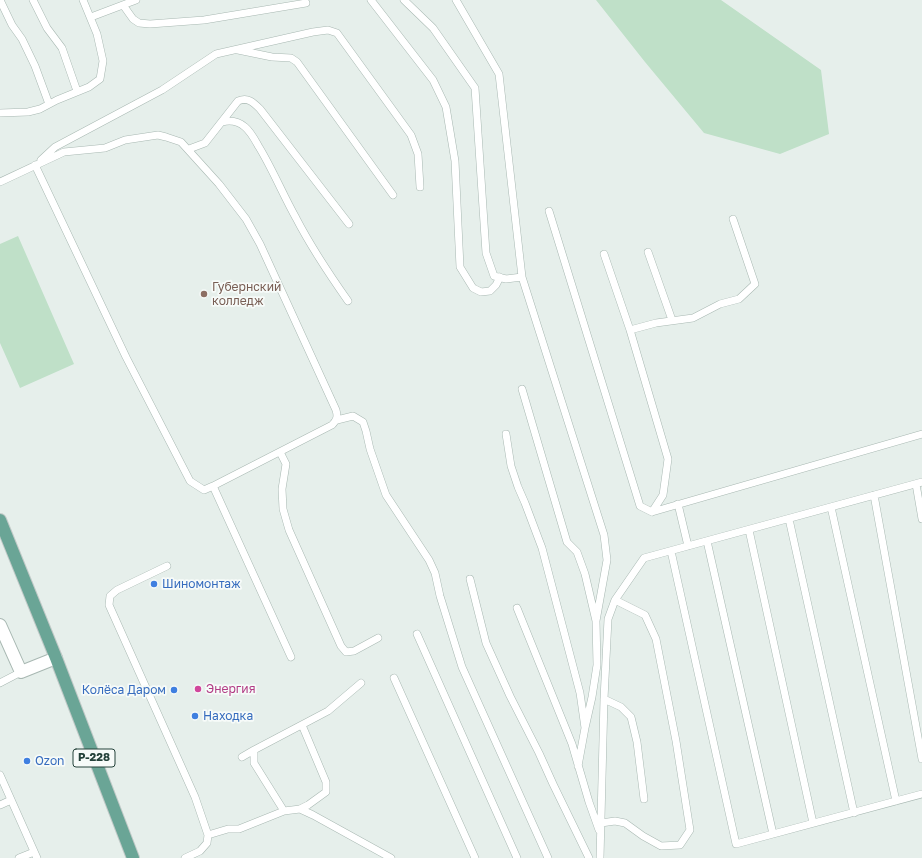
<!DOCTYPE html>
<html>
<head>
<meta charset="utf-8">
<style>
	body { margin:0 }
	canvas { display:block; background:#e6efeb }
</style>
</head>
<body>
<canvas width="922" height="858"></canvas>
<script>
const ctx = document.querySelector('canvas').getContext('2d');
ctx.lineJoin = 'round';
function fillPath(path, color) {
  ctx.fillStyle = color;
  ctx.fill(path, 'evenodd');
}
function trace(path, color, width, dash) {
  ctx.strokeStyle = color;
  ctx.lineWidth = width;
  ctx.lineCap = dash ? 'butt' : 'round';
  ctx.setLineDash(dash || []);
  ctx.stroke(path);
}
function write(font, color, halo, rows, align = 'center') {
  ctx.font = font + ' "Golos Text",sans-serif';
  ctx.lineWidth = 3.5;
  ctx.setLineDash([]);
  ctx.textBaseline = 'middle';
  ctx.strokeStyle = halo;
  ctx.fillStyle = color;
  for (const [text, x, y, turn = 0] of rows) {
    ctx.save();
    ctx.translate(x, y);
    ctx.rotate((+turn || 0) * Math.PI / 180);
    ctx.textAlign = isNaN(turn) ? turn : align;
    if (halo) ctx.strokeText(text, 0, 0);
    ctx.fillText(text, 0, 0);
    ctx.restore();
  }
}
const green = new Path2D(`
	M 596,0 L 721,0 L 821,70 L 829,134 L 780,154 L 704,133 L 645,62 Z
	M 18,236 L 74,364 L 20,388 L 0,343 L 0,244 Z`);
const lane = new Path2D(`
	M 0,0 L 12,25 L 22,39 L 35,66 L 49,104
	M 33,0 L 47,28 L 62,48 L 77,91
	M 371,0 L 433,80 L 446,107 L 455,161 L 460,267 L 473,288 L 481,292 L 490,291 L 496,285 L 500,277
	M 404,0 L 433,28 L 475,88 L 486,253 L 494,276 L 506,279 L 522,277
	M 456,0 L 499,74 L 522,277 L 604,535 L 607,560 L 596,621
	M 123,5 L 133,19 L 139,23 L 150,24 L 204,20 L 306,3
	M 91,17 L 136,0
	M 238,50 L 272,57 L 291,58 L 297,62 L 393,195
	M 0,113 L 28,112 L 40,109 L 57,100 L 89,87 L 100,79 L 103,61 L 97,34 L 83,0
	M 222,122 C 230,120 238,121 245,127 C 251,132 255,140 259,147 C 273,170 283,195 296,218 C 311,247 329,274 348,301
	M 189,149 L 205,143 L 238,101 C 248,97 253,102 260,109 L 349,224
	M 41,160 L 55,147 L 162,90 L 216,54 L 313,32 L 328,30 L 337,33 L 411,135 L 418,154 L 420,187
	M 0,182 L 64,152 L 105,148 L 125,140 L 158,135 L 166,137 L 181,142 L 219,184 L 246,219 L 260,244 L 336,410 C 338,417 337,420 332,425 L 213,486 L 204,490 L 190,481 L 126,357 L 35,165
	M 549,211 L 640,506 L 652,512
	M 648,252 L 672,320
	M 604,254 L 630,330 L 668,459 L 663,495 L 652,512 L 922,434
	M 630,330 L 656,323 L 693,318 L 720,304 L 739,299 L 755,284 L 733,219
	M 522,389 L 567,542 L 577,552 L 585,574 L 596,621 L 597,665 L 592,697 L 585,728
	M 337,420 L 353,416 L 363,422 L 366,431 L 370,449 L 386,495 L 429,560 L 435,573 L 440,596 L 462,667 L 548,858
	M 506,434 L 511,466 L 518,487 L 525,503 L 542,548 L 580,693 L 585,728 L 578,766
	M 280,452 L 286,464 L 282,489 L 283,509 L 289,530 L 341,646 L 346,652 L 354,651 L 378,638
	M 916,484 L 922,519
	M 213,486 L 291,657
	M 874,495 L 922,759
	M 678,504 L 688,546
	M 831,507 L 896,801
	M 789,519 L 854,813
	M 749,530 L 813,823
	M 707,541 L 773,834
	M 671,551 L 736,844 L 922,794
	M 167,566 L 117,590 L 110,596 L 109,605 L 195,797 L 208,835 L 207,843 L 200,851 L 185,858
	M 470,579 L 486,643 L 510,696 L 539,753 L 553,784 L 589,858
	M 517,608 L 572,744 L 589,802 L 599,830
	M 417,634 L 517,858
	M 394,678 L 475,858
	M 0,683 L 21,672
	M 604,699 L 621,707 L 631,717 L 637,742 L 644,799
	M 242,757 L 254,750
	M 0,775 L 37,858
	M 0,805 L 11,800
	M 300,809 L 308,805 L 326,792 L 326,782 L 302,725
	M 284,811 L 300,809 L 313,815 L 391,858
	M 601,823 L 615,821 L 625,823 L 643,836 L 661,846 L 680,845 L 690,830 L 676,741 L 656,639 L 645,615 L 615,600
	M 208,835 L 228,829 L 239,829 L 284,811 L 254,763 L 254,750 L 328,711 L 361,683
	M 19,858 L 34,852
	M 600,858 L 604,699 L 608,619 L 615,600 L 644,558 L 922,482`);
const street = new Path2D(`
	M 0,625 L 21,672 L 56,658`);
const primary = new Path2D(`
	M 0,520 L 56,658 L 133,858`);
const markers = [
	[204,294,4,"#8d6e63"],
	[154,584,4,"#3f7fe0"],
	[198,689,4,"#d1479c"],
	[174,690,4,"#3f7fe0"],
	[195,716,4,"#3f7fe0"],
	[27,761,4,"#3f7fe0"]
];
const shields = [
	[94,758,42]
];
const shieldNames = [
	["Р-228",94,758]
];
const educationNames = [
	["Губернский",212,287],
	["колледж",212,301]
];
const shopNames = [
	["Шиномонтаж",162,584],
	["Колёса Даром",166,690,"right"],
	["Находка",203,716],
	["Ozon",35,761]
];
const hotelNames = [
	["Энергия",206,689]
];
fillPath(green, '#bfe0c8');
trace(lane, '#a8b8b2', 8);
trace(street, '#a8b8b2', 14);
trace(primary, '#c2cac8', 14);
trace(lane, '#fff', 7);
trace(street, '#fff', 12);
trace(primary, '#6aa596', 12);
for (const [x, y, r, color] of markers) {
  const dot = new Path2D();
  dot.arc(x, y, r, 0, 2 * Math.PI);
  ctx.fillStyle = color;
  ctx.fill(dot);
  trace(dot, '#f7fbf9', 1.5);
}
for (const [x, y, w] of shields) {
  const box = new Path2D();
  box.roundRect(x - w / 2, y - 9, w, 18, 3);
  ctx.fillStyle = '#f7fbf9';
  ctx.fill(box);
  trace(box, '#24423a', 1);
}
write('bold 11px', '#24423a', null, shieldNames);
write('12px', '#785e54', '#f7fbf9', educationNames, 'left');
write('12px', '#366cbe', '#f7fbf9', shopNames, 'left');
write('12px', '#b23c85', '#f7fbf9', hotelNames, 'left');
</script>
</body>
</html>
